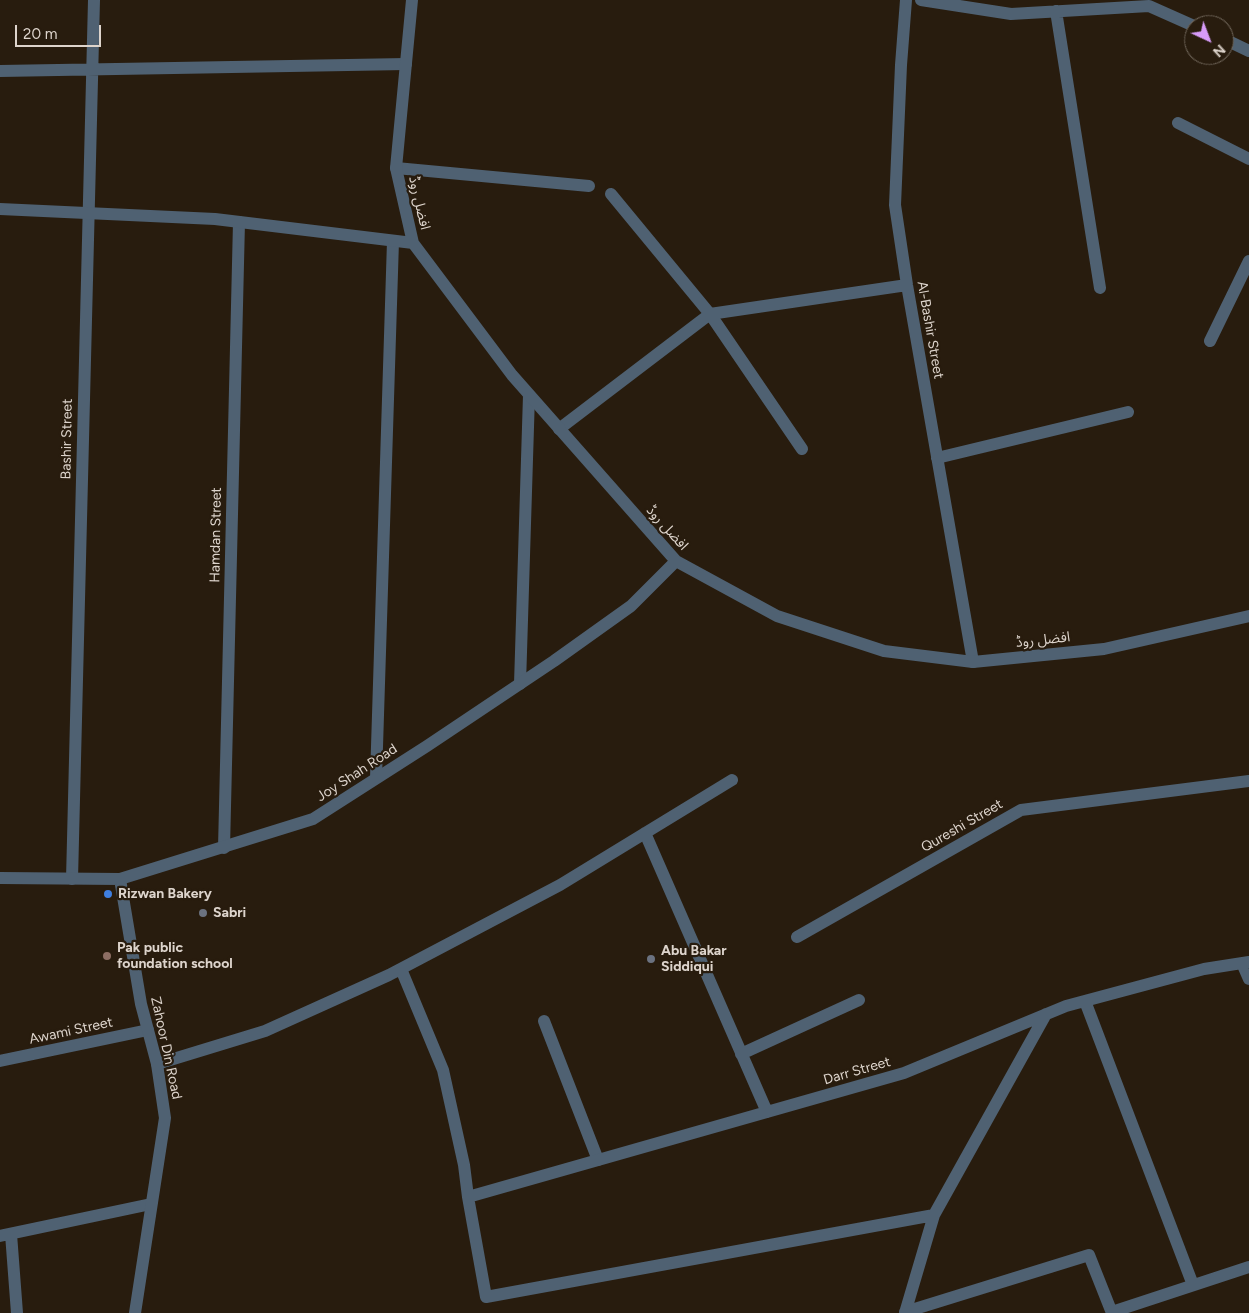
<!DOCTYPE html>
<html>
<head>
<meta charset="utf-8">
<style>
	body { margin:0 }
	#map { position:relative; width:1249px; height:1313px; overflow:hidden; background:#281c0e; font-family:Figtree,sans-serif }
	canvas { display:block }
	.north { position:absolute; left:1184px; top:15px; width:50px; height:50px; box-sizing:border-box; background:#281c0e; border:1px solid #70665a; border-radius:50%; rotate:137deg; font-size:14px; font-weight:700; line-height:20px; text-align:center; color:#ddd4cc }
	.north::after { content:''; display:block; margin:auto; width:18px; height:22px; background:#d79bf9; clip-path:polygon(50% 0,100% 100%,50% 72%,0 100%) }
	.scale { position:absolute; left:15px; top:25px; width:86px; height:22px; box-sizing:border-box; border:2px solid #ddd4cc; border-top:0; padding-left:6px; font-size:15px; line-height:18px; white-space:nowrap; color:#ddd4cc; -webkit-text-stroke:4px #281c0e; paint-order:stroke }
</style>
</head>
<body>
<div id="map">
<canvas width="1249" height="1313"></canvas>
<div class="north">N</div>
<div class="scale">20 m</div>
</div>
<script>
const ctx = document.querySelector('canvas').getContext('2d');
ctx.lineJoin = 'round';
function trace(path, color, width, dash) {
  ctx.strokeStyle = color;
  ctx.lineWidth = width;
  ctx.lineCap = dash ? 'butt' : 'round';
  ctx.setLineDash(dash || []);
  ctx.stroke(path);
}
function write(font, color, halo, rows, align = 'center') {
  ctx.font = font + ' Figtree,"Noto Sans Arabic",sans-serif';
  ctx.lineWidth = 4.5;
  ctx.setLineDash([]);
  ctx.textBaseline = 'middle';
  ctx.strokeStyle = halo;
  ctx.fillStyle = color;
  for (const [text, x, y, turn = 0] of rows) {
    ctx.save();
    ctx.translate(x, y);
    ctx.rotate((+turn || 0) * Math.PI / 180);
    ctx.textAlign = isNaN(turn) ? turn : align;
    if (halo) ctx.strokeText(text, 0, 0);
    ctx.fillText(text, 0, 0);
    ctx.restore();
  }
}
const service = new Path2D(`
	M 544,1021 L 598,1160`);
const minor = new Path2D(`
	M 906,0 L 901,65 L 895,205 L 907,285 L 973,662
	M 921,0 L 1011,14 L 1149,6 L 1194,26
	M 1056,11 L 1100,288
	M 1224,39 L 1249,51
	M 0,71 L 406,64
	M 1178,123 L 1249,159
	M 396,168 L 589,186
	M 611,194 L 710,314 L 907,285
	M 1210,341 L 1249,261
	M 559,429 L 710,314 L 802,449
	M 937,458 L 1128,412
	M 520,684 L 529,395
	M 376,778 L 393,241
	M 645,833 L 767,1112
	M 224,848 L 239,222
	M 72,879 L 94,0
	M 797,937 L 1021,810 L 1249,781
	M 1242,963 L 1249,979
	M 401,969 L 443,1070 L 464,1165 L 468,1197 L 486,1297 L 934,1215
	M 1085,1001 L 1193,1285
	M 741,1054 L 859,1000
	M 0,1061 L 148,1030
	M 157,1064 L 265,1031 L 389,975 L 560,885 L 732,780
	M 468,1197 L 904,1073 L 1066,1006 L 1204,969 L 1249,962
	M 11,1234 L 17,1313
	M 0,1236 L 151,1204
	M 905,1312 L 1089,1255 L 1112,1313
	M 1112,1312 L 1249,1267
	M 905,1313 L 934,1215 L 1046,1014`);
const tertiary = new Path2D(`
	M 412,0 L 396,168 L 413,243 L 512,375 L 676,561 L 777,616 L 884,651 L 973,662 L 1104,649 L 1249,616
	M 0,209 L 215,219 L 413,243
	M 0,878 L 120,879 L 313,819 L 427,746 L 554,661 L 631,606 L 676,561
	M 120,879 L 141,1004 L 157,1064 L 165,1118 L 135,1313`);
const markers = [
	[108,894,5,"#3f7fe0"],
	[203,913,5,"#6b7280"],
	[107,956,5,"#8d6e63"],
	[651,959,5,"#6b7280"]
];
const streetNames = [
	["افضل روڈ",419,203,77],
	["Al-Bashir Street",930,330,80],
	["Bashir Street",67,439,-89],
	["افضل روڈ",667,528,48],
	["Hamdan Street",216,535,-89],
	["افضل روڈ",1043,640,-6],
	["Joy Shah Road",357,773,-33],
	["Qureshi Street",962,826,-30],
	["Awami Street",71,1031,-12],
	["Zahoor Din Road",166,1048,78],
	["Darr Street",857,1071,-16]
];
const poiNames = [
	["Rizwan Bakery",118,894],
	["Sabri",213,913],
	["Pak public",117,948],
	["foundation school",117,964],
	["Abu Bakar",661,951],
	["Siddiqui",661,967]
];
trace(service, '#4f6172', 12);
trace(minor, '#4f6172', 12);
trace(tertiary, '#4f6172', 12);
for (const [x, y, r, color] of markers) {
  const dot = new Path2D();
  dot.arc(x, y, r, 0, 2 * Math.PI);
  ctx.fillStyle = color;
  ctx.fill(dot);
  trace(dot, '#281c0e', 2);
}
write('14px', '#ddd4cc', '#281c0e', streetNames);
write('bold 14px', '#ddd4cc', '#281c0e', poiNames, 'left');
</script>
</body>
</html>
